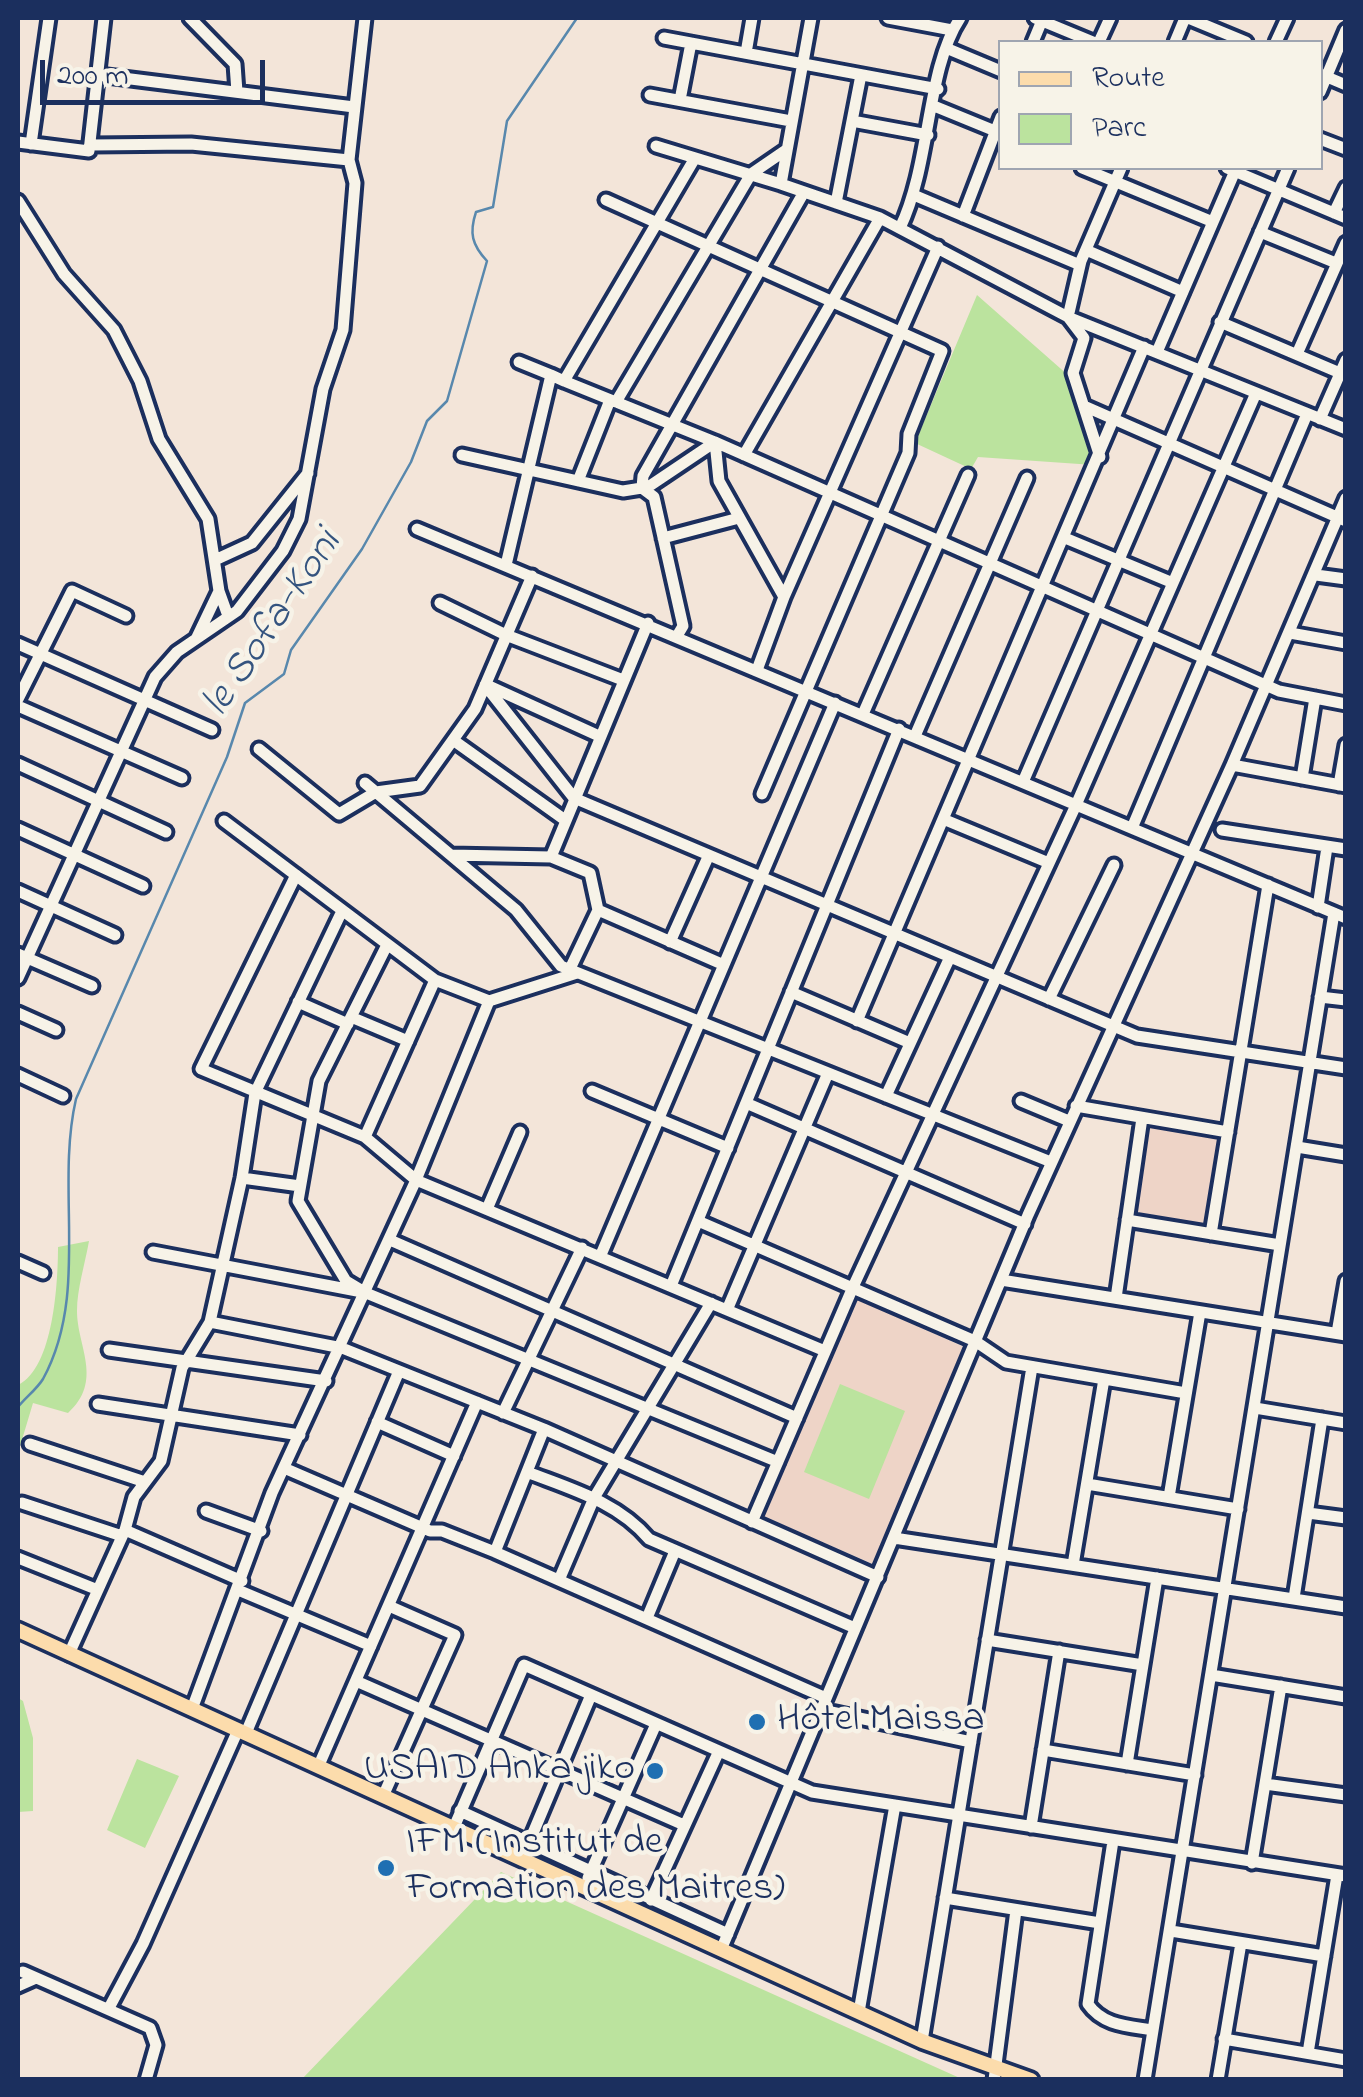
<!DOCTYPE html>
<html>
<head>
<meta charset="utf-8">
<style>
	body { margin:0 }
	#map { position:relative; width:1363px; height:2097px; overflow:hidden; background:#f3e5d9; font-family:"Indie Flower",sans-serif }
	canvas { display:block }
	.frame { position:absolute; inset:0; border:20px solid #1b2f5e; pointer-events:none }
	.legend { position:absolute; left:998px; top:40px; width:325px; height:130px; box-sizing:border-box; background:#f7f3e8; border:2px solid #9fa5b1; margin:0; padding:12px 18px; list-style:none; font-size:30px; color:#1b2f5e }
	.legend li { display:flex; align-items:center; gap:20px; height:50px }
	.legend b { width:50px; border:2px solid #9fa5b1 }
	.scale { position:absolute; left:40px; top:60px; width:225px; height:45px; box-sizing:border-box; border:5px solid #1b2f5e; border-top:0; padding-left:12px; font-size:30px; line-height:35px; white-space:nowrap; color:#1b2f5e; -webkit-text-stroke:8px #f7f3e8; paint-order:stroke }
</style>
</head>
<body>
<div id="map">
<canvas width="1363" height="2097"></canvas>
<div class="frame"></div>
<ul class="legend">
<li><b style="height:12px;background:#fcdcac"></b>Route</li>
<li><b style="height:28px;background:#bbe39e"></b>Parc</li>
</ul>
<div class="scale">200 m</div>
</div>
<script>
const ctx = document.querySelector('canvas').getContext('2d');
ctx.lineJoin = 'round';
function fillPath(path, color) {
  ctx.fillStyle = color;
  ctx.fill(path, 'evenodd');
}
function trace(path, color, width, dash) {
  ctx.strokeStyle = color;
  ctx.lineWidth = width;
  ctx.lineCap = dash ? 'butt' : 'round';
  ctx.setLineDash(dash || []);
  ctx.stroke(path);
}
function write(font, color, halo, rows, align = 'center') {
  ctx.font = font + ' "Indie Flower",sans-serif';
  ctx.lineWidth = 9;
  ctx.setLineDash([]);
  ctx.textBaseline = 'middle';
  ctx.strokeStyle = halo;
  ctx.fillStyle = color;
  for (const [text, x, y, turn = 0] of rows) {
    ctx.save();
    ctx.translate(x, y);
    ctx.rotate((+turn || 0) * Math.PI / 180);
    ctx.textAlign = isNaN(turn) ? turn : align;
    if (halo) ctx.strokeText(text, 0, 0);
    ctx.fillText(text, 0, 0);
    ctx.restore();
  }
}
const built = new Path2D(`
	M 1150,1125 L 1221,1137 L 1210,1225 L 1137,1212 Z
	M 855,1298 L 966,1348 L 873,1564 L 763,1516 Z`);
const green = new Path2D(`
	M 977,295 L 1069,376 L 1097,459 L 1094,465 L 978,457 L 971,469 L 915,443 Z
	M 89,1241 C 85,1264 77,1289 77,1311 C 77,1346 104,1381 68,1413 L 33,1403 L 18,1453 L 18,1385 C 54,1368 58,1281 58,1247 Z
	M 840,1384 L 905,1411 L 869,1499 L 804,1472 Z
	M 18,1698 L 23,1701 L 33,1738 L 33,1811 L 18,1812 Z
	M 137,1759 L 179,1776 L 145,1848 L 107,1830 Z
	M 501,1872 L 962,2079 L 302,2079 Z`);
const stream = new Path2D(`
	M 18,1407 C 25,1398 37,1389 43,1379 C 90,1293 55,1190 76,1099 L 227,757 L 245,703 L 284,674 L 291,650 L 362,549 L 411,462 L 427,421 L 447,401 L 487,261 C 472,245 469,233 476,212 L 493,207 L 507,121 L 577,18`);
const minor = new Path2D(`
	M 190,18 L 235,64 L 237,92
	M 811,18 L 781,184 L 880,218 L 1068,317 L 1346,429
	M 888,18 L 952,30
	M 1035,18 L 1093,42
	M 1188,18 L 1246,42
	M 664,38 L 938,89
	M 1033,42 L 1043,18
	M 1099,42 L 1110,18
	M 1175,42 L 1185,18
	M 1276,42 L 1287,18
	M 946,48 L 1001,71
	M 746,53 L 752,18
	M 1320,74 L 1346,85
	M 99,75 L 354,107
	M 1320,92 L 1346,30
	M 650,95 L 791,121
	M 680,100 L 691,43
	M 934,106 L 1000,133
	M 852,121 L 928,135
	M 1320,139 L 1346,149
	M 18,142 L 89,151 L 104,18
	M 31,144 L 49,18
	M 92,145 L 191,144 L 349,160
	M 656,146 L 781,184
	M 1082,168 L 1213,222
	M 1227,168 L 1346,218
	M 916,196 L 1080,265
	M 606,200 L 942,351 L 909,434 L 908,453 L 762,794
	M 18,201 L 64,274 L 114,330 L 140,381 L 159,439 L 208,519 L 219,591 L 228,616
	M 836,203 L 861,75
	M 1334,213 L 1346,188
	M 963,216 L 1001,117
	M 900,228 C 931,164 926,70 960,18
	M 1260,232 L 1336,263
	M 1086,250 L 1183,292
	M 1220,322 L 1340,373
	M 1157,352 L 1235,171
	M 1297,354 L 1346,243
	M 519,362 L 551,375
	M 564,381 L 715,442 L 1279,691 L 1346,704
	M 616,402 L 751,174 L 786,150
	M 1084,406 L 1346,521
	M 1320,419 L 1346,360
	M 462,455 L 623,491 L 648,487 L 715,442 L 719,481 L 784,597
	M 744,455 L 880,218
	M 1100,457 L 1073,373 L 1084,338 L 1068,317 L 1081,261 L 1121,168
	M 578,481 L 610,400
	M 417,529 L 1346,918
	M 663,538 L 739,518
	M 1065,538 L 1173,583
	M 215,560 L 252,543 L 308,473
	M 506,565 L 551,375 L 564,381 L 695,158
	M 1316,575 L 1346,579
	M 440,603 L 506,635 L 623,680
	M 1290,633 L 1346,643
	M 677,636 L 683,626 L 654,497 L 642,488 L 643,476 L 804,192
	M 197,637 L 219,591
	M 18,644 L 212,730
	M 757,670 L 784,597 L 938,247
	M 485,685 L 574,798 L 1137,1036 L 1346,1068
	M 489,686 L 599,736
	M 18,699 L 72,591 L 126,616
	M 18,706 L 182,778
	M 863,714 L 968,475
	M 915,736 L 1027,478
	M 453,740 L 565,820
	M 259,749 L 339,814 L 376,792 L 420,786 L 475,709 L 532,576
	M 18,764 L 166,832
	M 1232,765 L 1346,786
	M 1302,778 L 1315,698
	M 1023,782 L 1288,168
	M 365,783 L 516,910 L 561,966 L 1051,1162
	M 1339,785 L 1346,745
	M 943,819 L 1049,863
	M 224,821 L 435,980 L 489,1001 L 577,973
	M 1132,828 L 1307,414
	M 18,829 L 143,886
	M 1222,830 L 1346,849
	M 451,855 L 551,857 L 590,873 L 598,910 L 568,973
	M 551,857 L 648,623
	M 296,875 L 201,1069 L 365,1137 L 435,980
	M 18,891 L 115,935
	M 1318,907 L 1327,847
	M 598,910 L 724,965
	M 670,942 L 708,857
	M 386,947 L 319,1081 L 298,1201 L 346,1281 L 366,1293 L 778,1462
	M 18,954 L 92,986
	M 18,978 L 155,677 L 177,652 L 237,611 L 283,551 L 299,519 L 323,389 L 343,330 L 355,183 L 349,160 L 365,18
	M 791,992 L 910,1043
	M 1320,997 L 1346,1000
	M 1049,999 L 1114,865
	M 298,1002 L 348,1024
	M 18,1013 L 56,1030
	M 351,1017 L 408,1041
	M 857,1021 L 1144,347
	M 18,1075 L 63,1096
	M 592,1091 L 728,1148
	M 886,1096 L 950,957
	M 1021,1101 L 1069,1121
	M 746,1103 L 1025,1224
	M 1076,1106 L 1228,1132
	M 365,1137 L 416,1180 L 825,1351
	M 1297,1147 L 1346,1155
	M 242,1178 L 300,1186
	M 487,1209 L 520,1132
	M 1127,1220 L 1280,1245
	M 698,1221 L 975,1341 L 1006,1362 L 1186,1393
	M 1211,1234 L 1268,885
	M 390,1240 L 797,1418
	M 153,1252 L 357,1291
	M 600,1257 L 835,703
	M 18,1262 L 43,1273
	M 1001,1280 L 1346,1335
	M 671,1286 L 899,729
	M 1116,1298 L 1142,1118
	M 727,1310 L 828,1073
	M 210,1322 L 342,1348 L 544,1429 L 878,1577
	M 1337,1333 L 1346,1281
	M 109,1350 L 326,1381
	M 98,1404 L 300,1435
	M 1255,1408 L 1346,1423
	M 503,1413 L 582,1248
	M 377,1422 L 454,1456
	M 30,1444 L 145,1482
	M 284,1468 L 430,1531 L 442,1531 L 495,1552 L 826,1698
	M 527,1472 C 571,1489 618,1502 649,1539 L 855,1628
	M 1087,1484 L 1238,1509
	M 1169,1497 L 1200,1312
	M 22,1503 L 122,1536
	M 206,1511 L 261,1531
	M 1308,1513 L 1346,1518
	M 752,1522 L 853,1287 L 1076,805 L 1256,393
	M 125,1530 L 242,1581
	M 894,1538 L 1346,1607
	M 495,1552 L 544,1429
	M 18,1558 L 98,1590
	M 1073,1565 L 1104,1379
	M 559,1580 L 594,1498 L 711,1303
	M 238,1590 L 371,1646
	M 1294,1598 L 1322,1419
	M 647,1618 L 675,1551
	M 987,1640 L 1143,1665
	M 69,1654 L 125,1530 L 134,1497 L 161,1461 L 182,1368 L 210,1322 L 242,1178 L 255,1093 L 342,911
	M 1211,1675 L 1346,1697
	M 356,1681 L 684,1825
	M 192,1709 L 272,1493 L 416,1180 L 489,1001
	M 822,1710 L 971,1742
	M 246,1733 L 399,1371
	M 1043,1750 L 1195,1775
	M 1127,1764 L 1157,1578
	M 319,1765 L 477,1402
	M 1265,1784 L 1346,1795
	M 384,1794 L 455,1635 L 389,1606
	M 460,1811 L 728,1934
	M 455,1825 L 524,1665 L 812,1792 L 1346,1876
	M 1031,1827 L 1059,1651
	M 1113,1841 L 1088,2004 C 1103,2026 1129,2026 1153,2030
	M 523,1857 L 591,1695
	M 1252,1863 L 1281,1686
	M 588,1878 L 656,1724
	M 945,1898 L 1100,1923
	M 651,1900 L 718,1753
	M 1171,1931 L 1324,1956
	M 721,1950 L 1028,1215 L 1232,765 L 1346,498
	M 23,1972 L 150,2028 L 156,2045 L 146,2080
	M 18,1986 L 36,1978
	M 109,2008 L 143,1944 L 238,1730
	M 859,2012 L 895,1805
	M 1224,2039 L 1346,2060
	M 922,2041 L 1032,1367
	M 1308,2053 L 1337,1875
	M 994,2080 L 1016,1910
	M 1145,2080 L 1334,913
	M 1218,2080 L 1241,1943`);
const major = new Path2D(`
	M 18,1630 L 922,2041 L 1031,2080`);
const markers = [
	[757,1722,10,"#1f6fb2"],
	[655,1771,10,"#1f6fb2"],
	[386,1868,10,"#1f6fb2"]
];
const poiNames = [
	["Hôtel Maissa",777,1722],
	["USAID Anka jiko",635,1771,"right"],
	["IFM (Institut de",406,1845],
	["Formation des Maitres)",406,1891]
];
const waterNames = [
	["le Sofa-Koni",275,625,-56]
];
fillPath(built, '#eed4c7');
fillPath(green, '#bbe39e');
trace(stream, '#5888ad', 2.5);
trace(minor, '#1b2f5e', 19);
trace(major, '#1b2f5e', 21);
trace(minor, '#f7f3e8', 11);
trace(major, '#fcdcac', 14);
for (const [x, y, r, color] of markers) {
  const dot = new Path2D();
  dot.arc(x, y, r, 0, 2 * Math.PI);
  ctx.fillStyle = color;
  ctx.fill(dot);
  trace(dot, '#f7f3e8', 4);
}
write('40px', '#1b2f5e', '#f7f3e8', poiNames, 'left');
write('italic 42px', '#34547f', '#f7f3e8', waterNames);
</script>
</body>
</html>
